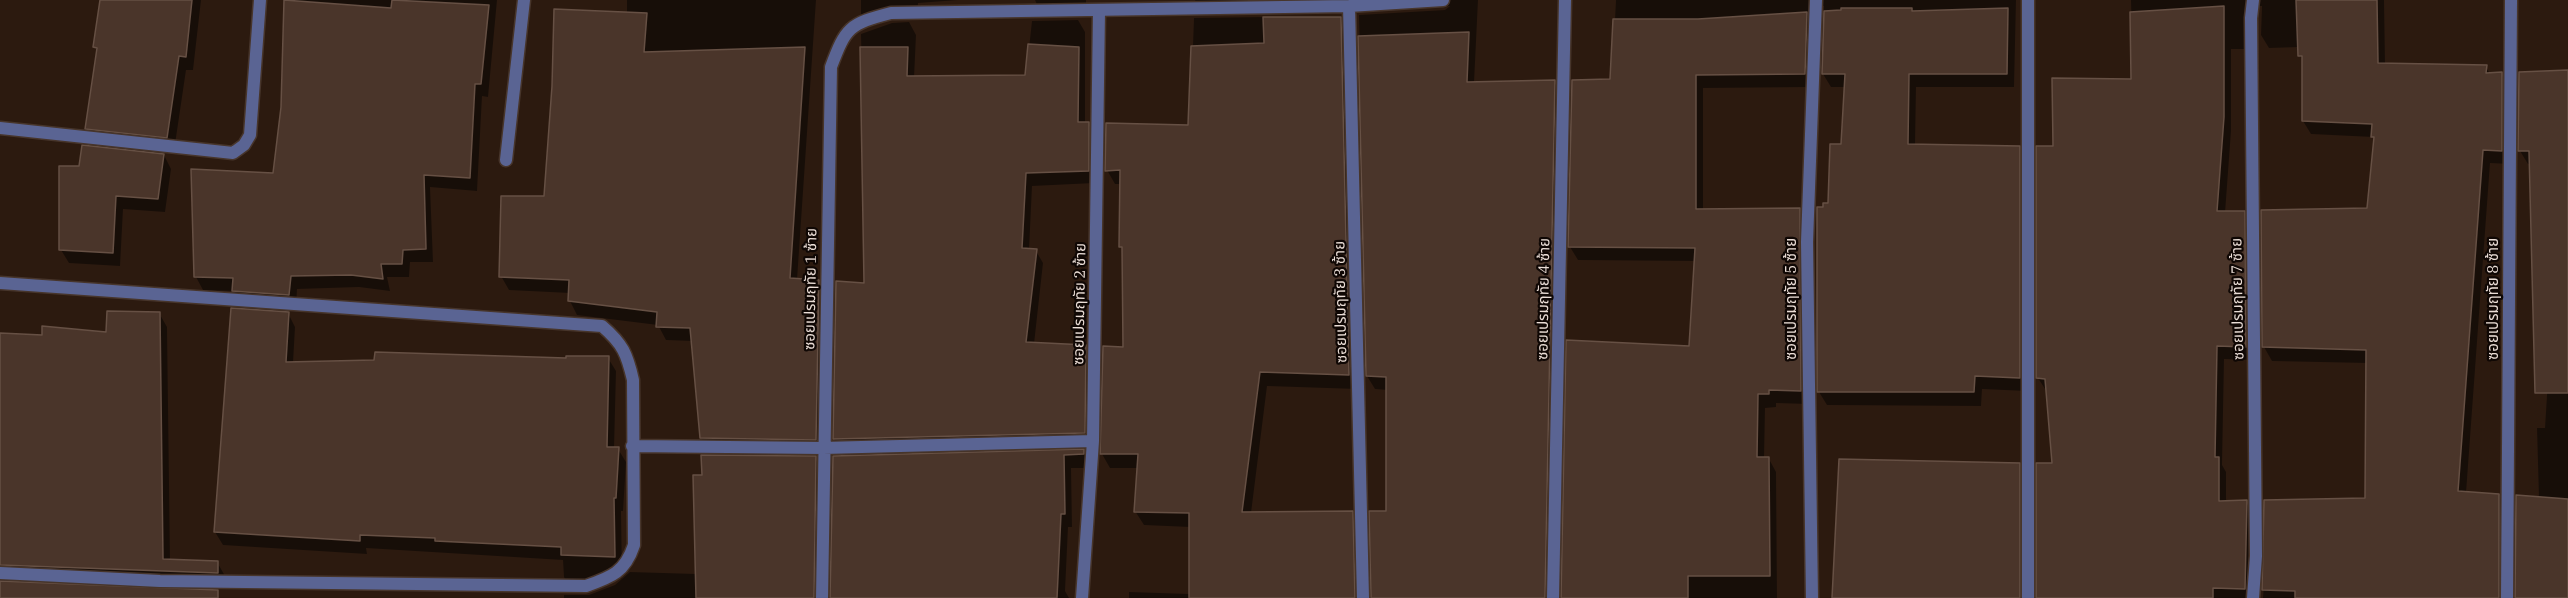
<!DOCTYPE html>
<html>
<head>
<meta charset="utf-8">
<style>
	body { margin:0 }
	canvas { display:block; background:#2c1a0f }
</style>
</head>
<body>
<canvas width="2568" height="598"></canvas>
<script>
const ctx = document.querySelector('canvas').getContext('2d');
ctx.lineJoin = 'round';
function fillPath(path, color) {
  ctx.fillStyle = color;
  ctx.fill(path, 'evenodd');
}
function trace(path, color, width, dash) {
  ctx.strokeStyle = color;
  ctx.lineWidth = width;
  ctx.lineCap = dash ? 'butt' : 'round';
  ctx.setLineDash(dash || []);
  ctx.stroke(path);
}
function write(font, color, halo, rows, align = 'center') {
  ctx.font = font + ' "IBM Plex Serif","Noto Sans Thai",serif';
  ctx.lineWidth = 4.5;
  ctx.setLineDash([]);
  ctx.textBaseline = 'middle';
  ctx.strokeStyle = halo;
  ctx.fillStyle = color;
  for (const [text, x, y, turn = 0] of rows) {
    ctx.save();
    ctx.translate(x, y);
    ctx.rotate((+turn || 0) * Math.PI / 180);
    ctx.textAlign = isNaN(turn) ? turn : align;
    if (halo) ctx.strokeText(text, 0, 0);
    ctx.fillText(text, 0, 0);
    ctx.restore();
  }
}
const shadow = new Path2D(`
	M 101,0 L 201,0 L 193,70 L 186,70 L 174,151 L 94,142 L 86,129 L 98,53 L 95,47 Z
	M 287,0 L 497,0 L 488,97 L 482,96 L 477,191 L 430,187 L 433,262 L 410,262 L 409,277 L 387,277 L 390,291 L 359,287 L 297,289 L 296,308 L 241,304 L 234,291 L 203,290 L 196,277 L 275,174 L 282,107 Z
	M 627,0 L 816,0 L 797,280 L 818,281 L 826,295 L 823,453 L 709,452 L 701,438 L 693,341 L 666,340 L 658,325 L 577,315 L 570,301 L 570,293 L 509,290 L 501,276 L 546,198 L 627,14 Z
	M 861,0 L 958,0 L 918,3 L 917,18 L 897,18 L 869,27 L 861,14 Z
	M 1035,0 L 1086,0 L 1086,15 L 1042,16 Z
	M 1195,0 L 1478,0 L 1474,83 L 1554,82 L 1562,95 L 1552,598 L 1409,598 L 1388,390 L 1375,389 L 1367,376 L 1359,15 L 1445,10 L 1450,6 L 1357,11 L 1202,13 Z
	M 1616,0 L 2016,0 L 2014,87 L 1916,87 L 1915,145 L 2019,147 L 2027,161 L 2027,391 L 1982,389 L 1981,406 L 1827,405 L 1819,392 L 1824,209 L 1829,205 L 1842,145 L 1846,87 L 1831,87 L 1823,74 L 1824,6 L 1820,6 L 1812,87 L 1703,88 L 1703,211 L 1799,209 L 1807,223 L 1808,404 L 1776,403 L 1776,407 L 1765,408 L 1764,459 L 1769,459 L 1776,472 L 1777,598 L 1563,598 L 1691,347 L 1696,261 L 1578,260 L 1570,247 L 1612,81 Z
	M 2131,0 L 2384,0 L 2385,64 L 2486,67 L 2490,74 L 2501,74 L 2509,87 L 2509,164 L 2490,163 L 2466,493 L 2499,495 L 2506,509 L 2506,598 L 2263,598 L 2266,556 L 2366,500 L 2368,363 L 2272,361 L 2264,347 L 2368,210 L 2375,140 L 2373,137 L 2311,134 L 2303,121 L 2304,62 L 2300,56 L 2300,47 L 2269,48 L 2261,35 L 2262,6 L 2257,6 L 2250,49 L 2231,49 L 2231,131 L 2225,213 L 2244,212 L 2252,226 L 2253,360 L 2224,359 L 2222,465 L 2226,472 L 2226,502 L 2246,502 L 2254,515 L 2253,598 L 2037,598 L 2054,465 L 2047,392 L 2038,378 L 2054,148 L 2133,81 Z
	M 1340,16 L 1348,30 L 1357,389 L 1267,386 L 1251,513 L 1349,598 L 1129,598 L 1129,592 L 1190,594 L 1190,527 L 1144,525 L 1135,511 L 1139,468 L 1110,468 L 1102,454 L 1104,347 L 1124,348 L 1124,252 L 1121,247 L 1122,184 L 1115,184 L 1107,170 L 1190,127 L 1194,18 Z
	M 1078,20 L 1085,32 L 1085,123 L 1088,124 L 1096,136 L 1095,183 L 1032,186 L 1029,250 L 1036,251 L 1043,263 L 1034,344 L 1085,346 L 1092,359 L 1091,445 L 842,452 L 834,439 L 837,283 L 866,285 L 861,34 L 892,23 L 909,22 L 916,35 L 914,78 L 1026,76 L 1032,21 Z
	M 2568,72 L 2568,598 L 2517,598 L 2539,498 L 2537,428 L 2545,428 L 2550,346 L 2531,164 L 2528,164 L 2520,151 Z
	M 164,155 L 171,169 L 165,212 L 123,209 L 120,266 L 69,263 L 61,250 L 80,168 Z
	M 159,313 L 167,327 L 170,561 L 217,562 L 225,576 L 16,578 L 0,546 L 0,335 L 43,337 L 108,333 Z
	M 288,313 L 295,327 L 293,363 L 608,358 L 616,371 L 614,449 L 618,449 L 626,462 L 623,511 L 621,511 L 622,578 L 593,591 L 571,590 L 564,577 L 563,560 L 366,548 L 367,554 L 223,545 L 215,532 Z
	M 1083,451 L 1091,468 L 1071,468 L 1072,527 L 1068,527 L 1065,591 L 1069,598 L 832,598 L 834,457 Z
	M 815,458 L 823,471 L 821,598 L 564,598 L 564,595 L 589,595 L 615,585 L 630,572 L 697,574 Z
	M 2019,464 L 2027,478 L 2027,598 L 1834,598 Z`);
const building = new Path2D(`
	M 100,0 L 192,0 L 186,57 L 179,56 L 167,138 L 85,129 L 97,48 L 93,47 Z
	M 284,0 L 391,8 L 392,0 L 489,5 L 481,84 L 475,84 L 470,178 L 424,175 L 426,249 L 403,250 L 402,264 L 381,264 L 383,279 L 351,275 L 291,276 L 289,295 L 232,291 L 233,278 L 194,277 L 191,169 L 273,173 L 281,107 Z
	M 2296,0 L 2377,0 L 2378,63 L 2487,65 L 2486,73 L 2502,72 L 2502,151 L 2483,150 L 2458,491 L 2499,494 L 2499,598 L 2295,598 L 2295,591 L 2262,590 L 2264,500 L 2365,498 L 2366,350 L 2262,347 L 2261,210 L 2367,208 L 2374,137 L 2371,137 L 2372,124 L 2302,121 L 2302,56 L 2298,56 Z
	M 2224,6 L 2224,117 L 2217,211 L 2245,211 L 2246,347 L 2217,346 L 2215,457 L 2219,457 L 2219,501 L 2247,500 L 2245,589 L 2213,588 L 2213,598 L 2036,598 L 2036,463 L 2052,463 L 2045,379 L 2036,378 L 2036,146 L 2053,146 L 2052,78 L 2131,79 L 2130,12 Z
	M 1841,8 L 1912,8 L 1912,11 L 2008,8 L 2007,74 L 1909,74 L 1908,144 L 2020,146 L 2020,378 L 1975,376 L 1974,392 L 1817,392 L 1817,207 L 1823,207 L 1823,203 L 1828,203 L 1830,144 L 1841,144 L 1845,74 L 1822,74 L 1824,11 L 1841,10 Z
	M 554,9 L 647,13 L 644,52 L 805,47 L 790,278 L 819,280 L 816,440 L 700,438 L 690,328 L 656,327 L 657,312 L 568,301 L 569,280 L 499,277 L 501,196 L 544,196 L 552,86 Z
	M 1807,12 L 1805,74 L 1696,75 L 1696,209 L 1800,208 L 1801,391 L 1769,390 L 1769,394 L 1758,394 L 1757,457 L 1769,457 L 1770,576 L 1688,576 L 1688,598 L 1561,598 L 1566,340 L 1689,346 L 1695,248 L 1568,247 L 1572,80 L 1610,79 L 1613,19 L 1698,19 Z
	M 1263,17 L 1341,17 L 1349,375 L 1260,372 L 1242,512 L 1353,511 L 1355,598 L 1189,598 L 1189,513 L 1134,512 L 1138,454 L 1100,454 L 1103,346 L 1123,347 L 1122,247 L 1119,247 L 1120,170 L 1105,171 L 1106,123 L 1188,125 L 1191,46 L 1264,43 Z
	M 1469,32 L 1467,82 L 1555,80 L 1545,598 L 1371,598 L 1369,511 L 1386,511 L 1386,377 L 1366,376 L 1358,36 Z
	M 1028,44 L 1079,47 L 1078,122 L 1089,122 L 1089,171 L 1026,173 L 1022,248 L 1037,249 L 1026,342 L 1086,345 L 1085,433 L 833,439 L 836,281 L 864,283 L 860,47 L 908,47 L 907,76 L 1025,75 Z
	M 2568,70 L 2568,393 L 2535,393 L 2529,151 L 2518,151 L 2519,72 Z
	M 82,145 L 164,154 L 158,199 L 116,196 L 113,253 L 59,250 L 59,166 L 79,166 Z
	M 231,308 L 289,312 L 286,362 L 374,360 L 375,352 L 566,358 L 566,356 L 609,356 L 607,447 L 619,447 L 616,498 L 614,498 L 615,557 L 561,555 L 561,547 L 435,541 L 435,538 L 360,535 L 360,541 L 214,532 Z
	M 107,311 L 160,312 L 163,559 L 218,561 L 218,573 L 0,565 L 0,333 L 42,335 L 42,326 L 106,332 Z
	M 1084,449 L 1084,454 L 1064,455 L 1065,514 L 1061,514 L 1057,598 L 830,598 L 833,456 Z
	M 701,455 L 816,456 L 814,598 L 696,598 L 693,475 L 702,475 Z
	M 1839,459 L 2020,463 L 2020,598 L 1832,598 Z
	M 2516,495 L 2568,499 L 2568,598 L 2515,598 Z
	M 0,581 L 218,590 L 218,598 L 0,598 Z`);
const minor = new Path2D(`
	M 1349,6 L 1363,598
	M 0,128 L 233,153 L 244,145 L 250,135 L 260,0
	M 506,160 L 524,0
	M 0,283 L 602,326 C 623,344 627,354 633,380 L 634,545 C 625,572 612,577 586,586 L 160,581 L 0,573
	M 632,446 L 823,448 L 1093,441
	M 822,598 L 831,67 C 846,27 849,24 891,13 L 1349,6 L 1443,0
	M 1082,598 L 1093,441 L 1099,11
	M 1553,598 L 1565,0
	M 1812,598 L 1807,242 L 1816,0
	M 2028,598 L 2028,0
	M 2253,598 L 2256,556 L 2251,18 L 2253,0
	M 2507,598 L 2511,0`);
const streetNames = [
	["ซอยเปรมฤทัย 1 ซ้าย",811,289,-89],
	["ซอยเปรมฤทัย 4 ซ้าย",1544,299,-89],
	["ซอยเปรมฤทัย 5 ซ้าย",1792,299,-90],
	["ซอยเปรมฤทัย 7 ซ้าย",2238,299,-91],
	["ซอยเปรมฤทัย 8 ซ้าย",2494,299,-90],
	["ซอยเปรมฤทัย 3 ซ้าย",1341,302,-91],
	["ซอยเปรมฤทัย 2 ซ้าย",1080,304,-89]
];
fillPath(shadow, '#0007');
fillPath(building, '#4a352a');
trace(building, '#665044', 1.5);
trace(minor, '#47352b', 15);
trace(minor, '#5a6493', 12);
write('15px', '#eaddd6', '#0f0704', streetNames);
</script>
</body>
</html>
